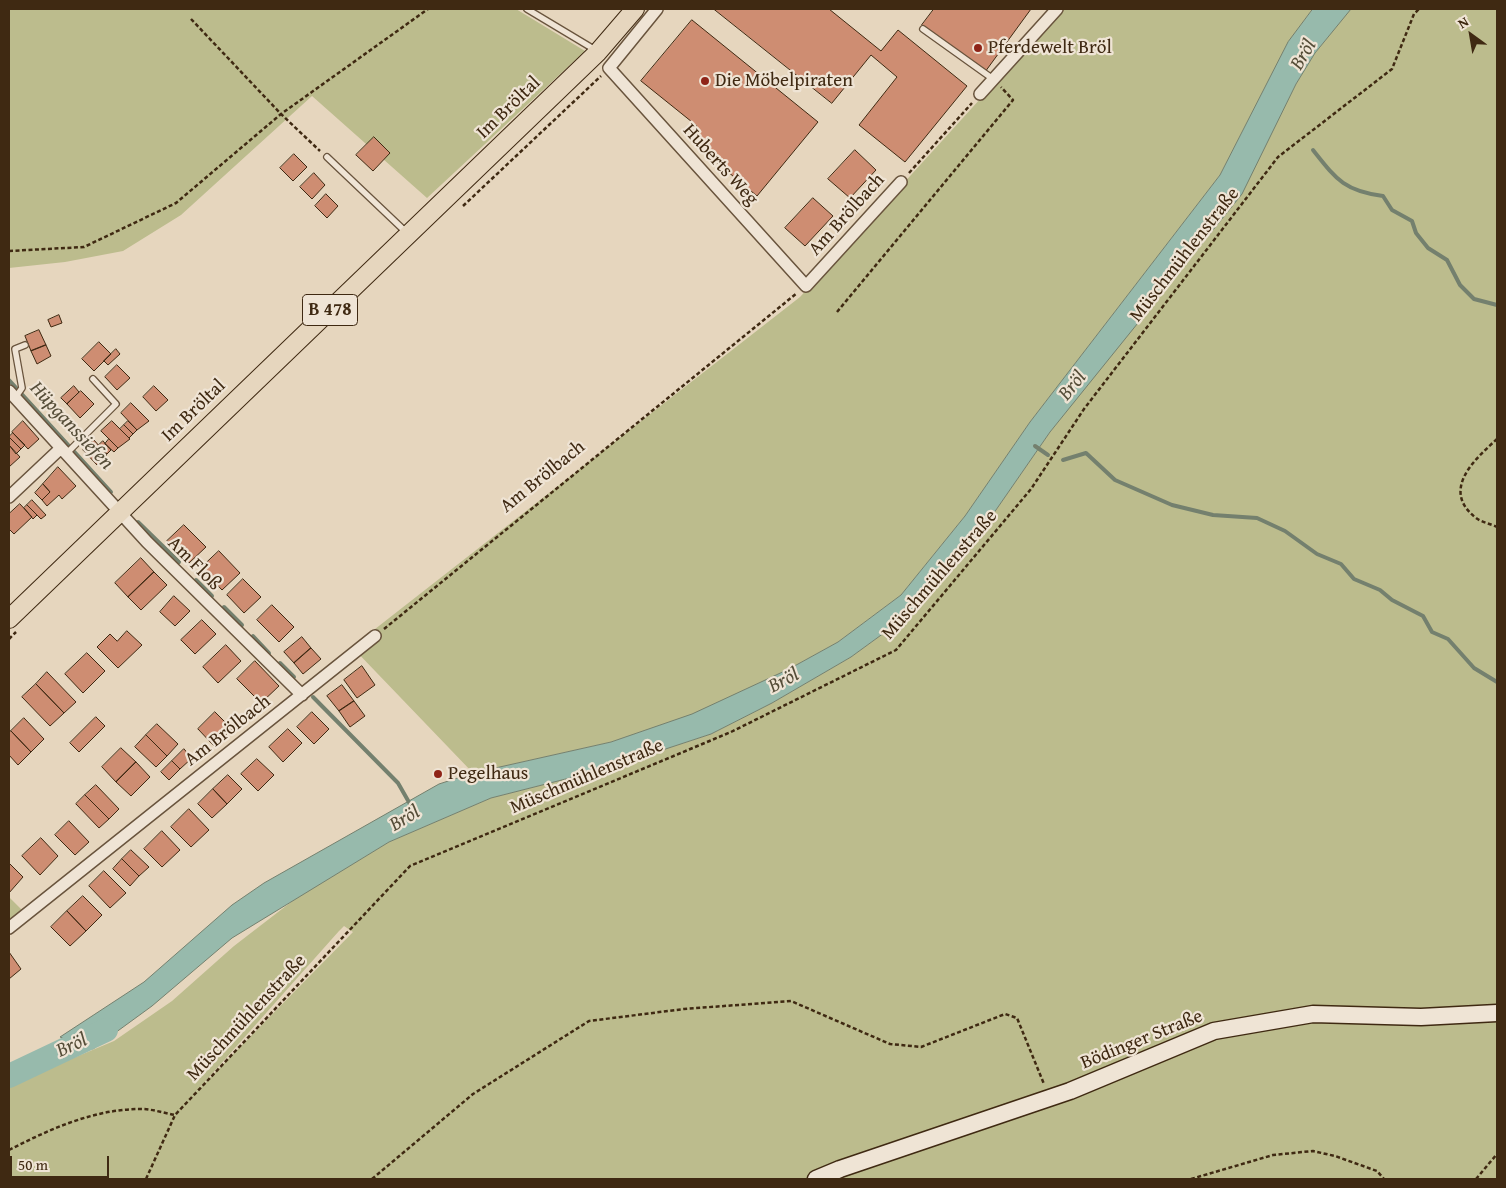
<!DOCTYPE html>
<html>
<head>
<meta charset="utf-8">
<style>
	body { margin:0 }
	#map { position:relative; width:1506px; height:1188px; overflow:hidden; background:#e6d6be; font-family:"Gentium Book Plus",serif }
	canvas { display:block }
	.frame { position:absolute; inset:0; border:10px solid #3f2912; pointer-events:none }
	.north { position:absolute; left:1446px; top:10px; width:50px; height:50px; -webkit-text-stroke:4px #efe4d5; paint-order:stroke; rotate:328deg; font-size:14px; font-weight:700; line-height:20px; text-align:center; color:#3f2912 }
	.north::after { content:''; display:block; margin:auto; width:18px; height:22px; background:#3f2912; clip-path:polygon(50% 0,100% 100%,50% 72%,0 100%) }
	.scale { position:absolute; left:10px; top:1156px; width:99px; height:22px; box-sizing:border-box; border:2px solid #3f2912; border-top:0; padding-left:6px; font-size:15px; line-height:18px; white-space:nowrap; color:#3f2912; -webkit-text-stroke:4px #efe4d5; paint-order:stroke }
</style>
</head>
<body>
<div id="map">
<canvas width="1506" height="1188"></canvas>
<div class="frame"></div>
<div class="north">N</div>
<div class="scale">50 m</div>
</div>
<script>
const ctx = document.querySelector('canvas').getContext('2d');
ctx.lineJoin = 'round';
function fillPath(path, color) {
  ctx.fillStyle = color;
  ctx.fill(path, 'evenodd');
}
function trace(path, color, width, dash) {
  ctx.strokeStyle = color;
  ctx.lineWidth = width;
  ctx.lineCap = dash ? 'butt' : 'round';
  ctx.setLineDash(dash || []);
  ctx.stroke(path);
}
function write(font, color, halo, rows, align = 'center') {
  ctx.font = font + ' "Gentium Book Plus",serif';
  ctx.lineWidth = 4.5;
  ctx.setLineDash([]);
  ctx.textBaseline = 'middle';
  ctx.strokeStyle = halo;
  ctx.fillStyle = color;
  for (const [text, x, y, turn = 0] of rows) {
    ctx.save();
    ctx.translate(x, y);
    ctx.rotate((+turn || 0) * Math.PI / 180);
    ctx.textAlign = isNaN(turn) ? turn : align;
    if (halo) ctx.strokeText(text, 0, 0);
    ctx.fillText(text, 0, 0);
    ctx.restore();
  }
}
const green = new Path2D(`
	M 9,9 L 516,9 L 585,51 L 427,198 L 312,96 L 181,215 L 123,251 L 65,262 L 9,268 Z
	M 1062,9 L 1313,9 L 1288,43 L 1220,175 L 1030,422 L 965,516 L 901,595 L 838,642 L 789,669 L 692,715 L 611,742 L 473,773 L 352,647 L 800,297 Z
	M 1350,9 L 1497,9 L 1497,1179 L 9,1179 L 9,1085 L 114,1041 L 172,1001 L 234,946 L 295,899 L 389,842 L 491,798 L 605,769 L 711,734 L 772,703 L 851,657 L 910,614 L 971,546 L 1050,432 L 1271,132 L 1296,84 L 1315,53 ZM 344,926 L 353,932 L 194,1094 L 339,931 Z
	M 9,897 L 23,911 L 9,922 Z`);
const water = new Path2D(`
	M 1313,9 L 1351,9 L 1315,53 L 1296,84 L 1242,194 L 1050,432 L 971,546 L 910,614 L 851,657 L 772,703 L 711,734 L 605,769 L 491,798 L 389,842 L 232,938 L 152,1006 L 93,1049 L 60,1037 L 144,982 L 232,905 L 264,883 L 439,784 L 473,773 L 611,742 L 692,714 L 789,669 L 838,642 L 901,595 L 965,516 L 1030,422 L 1220,175 L 1288,42 Z`);
const stream = new Path2D(`
	M 1313,150 C 1336,179 1344,191 1383,196 L 1392,210 L 1412,221 L 1416,233 L 1428,248 L 1447,260 L 1460,285 L 1474,299 L 1497,305
	M 9,380 L 111,492
	M 1035,446 L 1048,455
	M 1063,460 L 1086,453 L 1115,480 L 1172,505 L 1213,515 L 1257,518 L 1285,531 L 1317,554 L 1341,564 L 1354,579 L 1380,590 L 1392,600 L 1423,616 L 1432,632 L 1448,639 L 1474,668 L 1497,682
	M 138,522 L 179,562
	M 196,580 L 212,596
	M 224,607 L 242,625
	M 253,636 L 269,653
	M 280,663 L 294,677
	M 313,697 L 398,783 L 410,804`);
const river = new Path2D(`
	M 9,1076 L 106,1030`);
const building = new Path2D(`
	M 714,9 L 829,9 L 881,51 L 898,30 L 967,86 L 905,162 L 859,125 L 897,77 L 871,55 L 832,103 Z
	M 934,9 L 1031,9 L 985,72 L 922,25 Z
	M 692,20 L 818,122 L 757,196 L 687,138 L 697,126 L 641,81 Z
	M 374,137 L 390,153 L 373,171 L 356,155 Z
	M 855,150 L 876,170 L 850,198 L 828,179 Z
	M 294,154 L 307,167 L 293,181 L 280,168 Z
	M 314,173 L 325,185 L 312,199 L 300,187 Z
	M 326,194 L 338,206 L 327,218 L 315,206 Z
	M 813,198 L 833,216 L 805,246 L 785,228 Z
	M 59,315 L 62,323 L 51,327 L 48,320 Z
	M 39,330 L 46,345 L 31,351 L 25,336 Z
	M 99,342 L 111,354 L 94,371 L 82,359 Z
	M 46,345 L 51,356 L 37,364 L 31,351 Z
	M 116,349 L 120,354 L 108,365 L 104,361 Z
	M 117,365 L 130,378 L 117,390 L 105,377 Z
	M 74,386 L 79,392 L 67,404 L 61,398 Z
	M 154,386 L 168,400 L 156,411 L 143,397 Z
	M 81,391 L 94,404 L 80,418 L 67,404 Z
	M 131,403 L 149,421 L 137,430 L 121,413 Z
	M 23,421 L 39,439 L 28,449 L 12,432 Z
	M 112,421 L 130,439 L 118,448 L 101,431 Z
	M 128,421 L 137,430 L 133,434 L 124,425 Z
	M 124,425 L 133,434 L 129,438 L 120,429 Z
	M 13,433 L 25,445 L 21,449 L 9,437 Z
	M 9,437 L 21,449 L 16,454 L 9,445 Z
	M 109,439 L 118,448 L 114,452 L 105,444 Z
	M 94,440 L 107,455 L 97,465 L 83,450 Z
	M 103,441 L 111,450 L 107,454 L 99,445 Z
	M 9,445 L 20,457 L 9,467 Z
	M 58,467 L 76,486 L 62,499 L 59,495 L 47,506 L 42,500 L 50,492 L 43,484 Z
	M 43,484 L 50,492 L 42,500 L 35,493 Z
	M 32,500 L 46,515 L 41,519 L 27,505 Z
	M 20,504 L 32,517 L 14,534 L 9,529 L 9,514 Z
	M 27,505 L 37,515 L 33,519 L 24,508 Z
	M 184,525 L 206,547 L 189,563 L 167,541 Z
	M 219,551 L 240,573 L 222,590 L 201,568 Z
	M 141,558 L 154,572 L 128,597 L 115,583 Z
	M 154,572 L 167,585 L 141,610 L 128,597 Z
	M 243,579 L 261,597 L 244,613 L 227,595 Z
	M 174,596 L 190,611 L 175,626 L 160,612 Z
	M 272,605 L 294,627 L 279,642 L 257,620 Z
	M 202,620 L 216,634 L 195,654 L 181,640 Z
	M 127,631 L 142,645 L 118,668 L 97,647 L 110,634 L 117,641 Z
	M 302,637 L 311,648 L 294,663 L 284,652 Z
	M 226,645 L 241,661 L 218,683 L 203,667 Z
	M 311,648 L 321,659 L 303,674 L 294,663 Z
	M 87,653 L 105,671 L 83,693 L 65,674 Z
	M 255,661 L 279,686 L 261,703 L 237,679 Z
	M 362,666 L 375,685 L 357,698 L 344,680 Z
	M 47,672 L 76,702 L 64,713 L 36,684 Z
	M 36,684 L 64,713 L 50,726 L 22,697 Z
	M 342,685 L 354,701 L 339,711 L 327,696 Z
	M 354,701 L 365,716 L 350,727 L 339,711 Z
	M 215,712 L 232,729 L 214,746 L 198,729 Z
	M 312,712 L 329,729 L 314,744 L 297,727 Z
	M 96,717 L 105,726 L 79,752 L 70,743 Z
	M 24,718 L 44,739 L 31,752 L 11,731 Z
	M 157,724 L 178,744 L 167,756 L 146,735 Z
	M 288,729 L 302,743 L 283,762 L 269,747 Z
	M 11,731 L 31,752 L 18,765 L 9,755 L 9,733 Z
	M 146,735 L 167,756 L 156,767 L 135,747 Z
	M 121,748 L 136,762 L 116,782 L 102,767 Z
	M 184,749 L 192,758 L 180,769 L 172,761 Z
	M 257,759 L 274,775 L 258,791 L 241,774 Z
	M 172,761 L 180,769 L 169,780 L 161,772 Z
	M 136,762 L 150,777 L 131,796 L 116,782 Z
	M 228,775 L 242,789 L 227,804 L 213,789 Z
	M 96,785 L 119,809 L 109,819 L 85,795 Z
	M 213,789 L 227,804 L 212,818 L 198,804 Z
	M 85,795 L 109,819 L 99,828 L 76,804 Z
	M 189,809 L 209,830 L 191,847 L 171,827 Z
	M 69,821 L 89,842 L 75,855 L 55,835 Z
	M 162,831 L 180,850 L 162,867 L 144,849 Z
	M 41,838 L 58,856 L 40,875 L 22,856 Z
	M 131,850 L 149,867 L 139,876 L 122,859 Z
	M 122,859 L 139,876 L 130,886 L 113,869 Z
	M 9,863 L 23,877 L 9,893 Z
	M 104,871 L 126,893 L 110,908 L 89,886 Z
	M 83,896 L 102,915 L 86,931 L 67,911 Z
	M 67,911 L 86,931 L 70,946 L 51,927 Z
	M 9,952 L 21,969 L 9,979 Z`);
const path = new Path2D(`
	M 191,19 L 281,114 L 320,151
	M 909,173 L 972,103
	M 463,206 L 601,76
	M 9,251 L 84,247 L 176,203 L 281,114 L 428,9
	M 837,312 L 1013,100 L 1001,87
	M 1497,439 C 1475,459 1440,490 1476,518 C 1481,522 1491,524 1497,527
	M 384,629 L 797,293
	M 9,639 L 16,632
	M 9,1150 C 50,1129 94,1109 141,1109 C 152,1109 164,1113 175,1115
	M 146,1179 L 175,1115 L 410,866 L 731,732 L 896,650 L 1031,489 L 1084,409 L 1278,157 L 1392,69 L 1414,14 L 1419,9
	M 372,1179 L 473,1094 L 589,1021 L 684,1009 L 791,1001 L 890,1044 L 921,1047 L 1005,1014 L 1017,1018 L 1044,1084
	M 1191,1179 L 1273,1155 L 1313,1151 L 1335,1156 L 1377,1171 L 1384,1179
	M 1476,1179 L 1497,1154`);
const lane = new Path2D(`
	M 527,9 L 597,51
	M 923,29 L 993,79
	M 327,157 L 407,233
	M 15,398 L 22,388 L 15,349 L 25,345
	M 66,454 L 116,404 L 93,379`);
const street = new Path2D(`
	M 657,9 L 609,68 L 806,286 L 901,182
	M 980,94 L 1057,9
	M 9,391 L 147,542 L 302,695
	M 9,497 L 61,448
	M 9,928 L 375,636`);
const secondary = new Path2D(`
	M 816,1179 L 840,1169 L 1070,1091 L 1214,1031 L 1313,1014 L 1421,1017 L 1497,1013`);
const primary = new Path2D(`
	M 9,619 L 598,52 L 635,9`);
const markers = [
	[978,48,5,"#8f2418"],
	[705,81,5,"#8f2418"],
	[438,774,5,"#8f2418"]
];
const shields = [
	[330,310,55]
];
const shieldNames = [
	["B 478",330,310]
];
const poiNames = [
	["Pferdewelt Bröl",988,48],
	["Die Möbelpiraten",715,81],
	["Pegelhaus",448,774]
];
const streetNames = [
	["Im Bröltal",509,108,-44],
	["Huberts Weg",720,165,48],
	["Am Brölbach",847,215,-48],
	["Müschmühlenstraße",1185,255,-52],
	["Im Bröltal",194,411,-44],
	["Am Brölbach",543,477,-39],
	["Am Floß",194,564,45],
	["Müschmühlenstraße",940,575,-49],
	["Am Brölbach",228,731,-38],
	["Müschmühlenstraße",587,777,-23],
	["Müschmühlenstraße",247,1018,-47],
	["Bödinger Straße",1142,1040,-22]
];
const waterNames = [
	["Bröl",1304,55,-59],
	["Bröl",1073,386,-51],
	["Hüpganssiefen",71,426,47],
	["Bröl",784,681,-28],
	["Bröl",405,819,-31],
	["Bröl",72,1046,-25]
];
fillPath(green, '#bcbc8d');
fillPath(water, '#97baac');
trace(water, '#74806e', 1);
trace(stream, '#74806e', 4);
trace(river, '#97baac', 24);
fillPath(building, '#ce8d72');
trace(building, '#3f2912', 1);
trace(lane, '#69543d', 8);
trace(street, '#69543d', 14);
trace(secondary, '#3f2912', 19);
trace(primary, '#3f2912', 20);
trace(path, '#3f2912', 2.5, [4, 2.5]);
trace(lane, '#efe4d5', 5.5);
trace(street, '#efe4d5', 11);
trace(secondary, '#efe4d5', 16);
trace(primary, '#e6d6be', 18);
for (const [x, y, r, color] of markers) {
  const dot = new Path2D();
  dot.arc(x, y, r, 0, 2 * Math.PI);
  ctx.fillStyle = color;
  ctx.fill(dot);
  trace(dot, '#efe4d5', 2);
}
for (const [x, y, w] of shields) {
  const box = new Path2D();
  box.roundRect(x - w / 2, y - 15.5, w, 31, 4);
  ctx.fillStyle = '#efe4d5';
  ctx.fill(box);
  trace(box, '#3f2912', 1);
}
write('bold 18px', '#3f2912', null, shieldNames);
write('19px', '#3f2912', '#efe4d5', poiNames, 'left');
write('19px', '#3f2912', '#efe4d5', streetNames);
write('italic 20px', '#554d38', '#efe4d5', waterNames);
</script>
</body>
</html>
